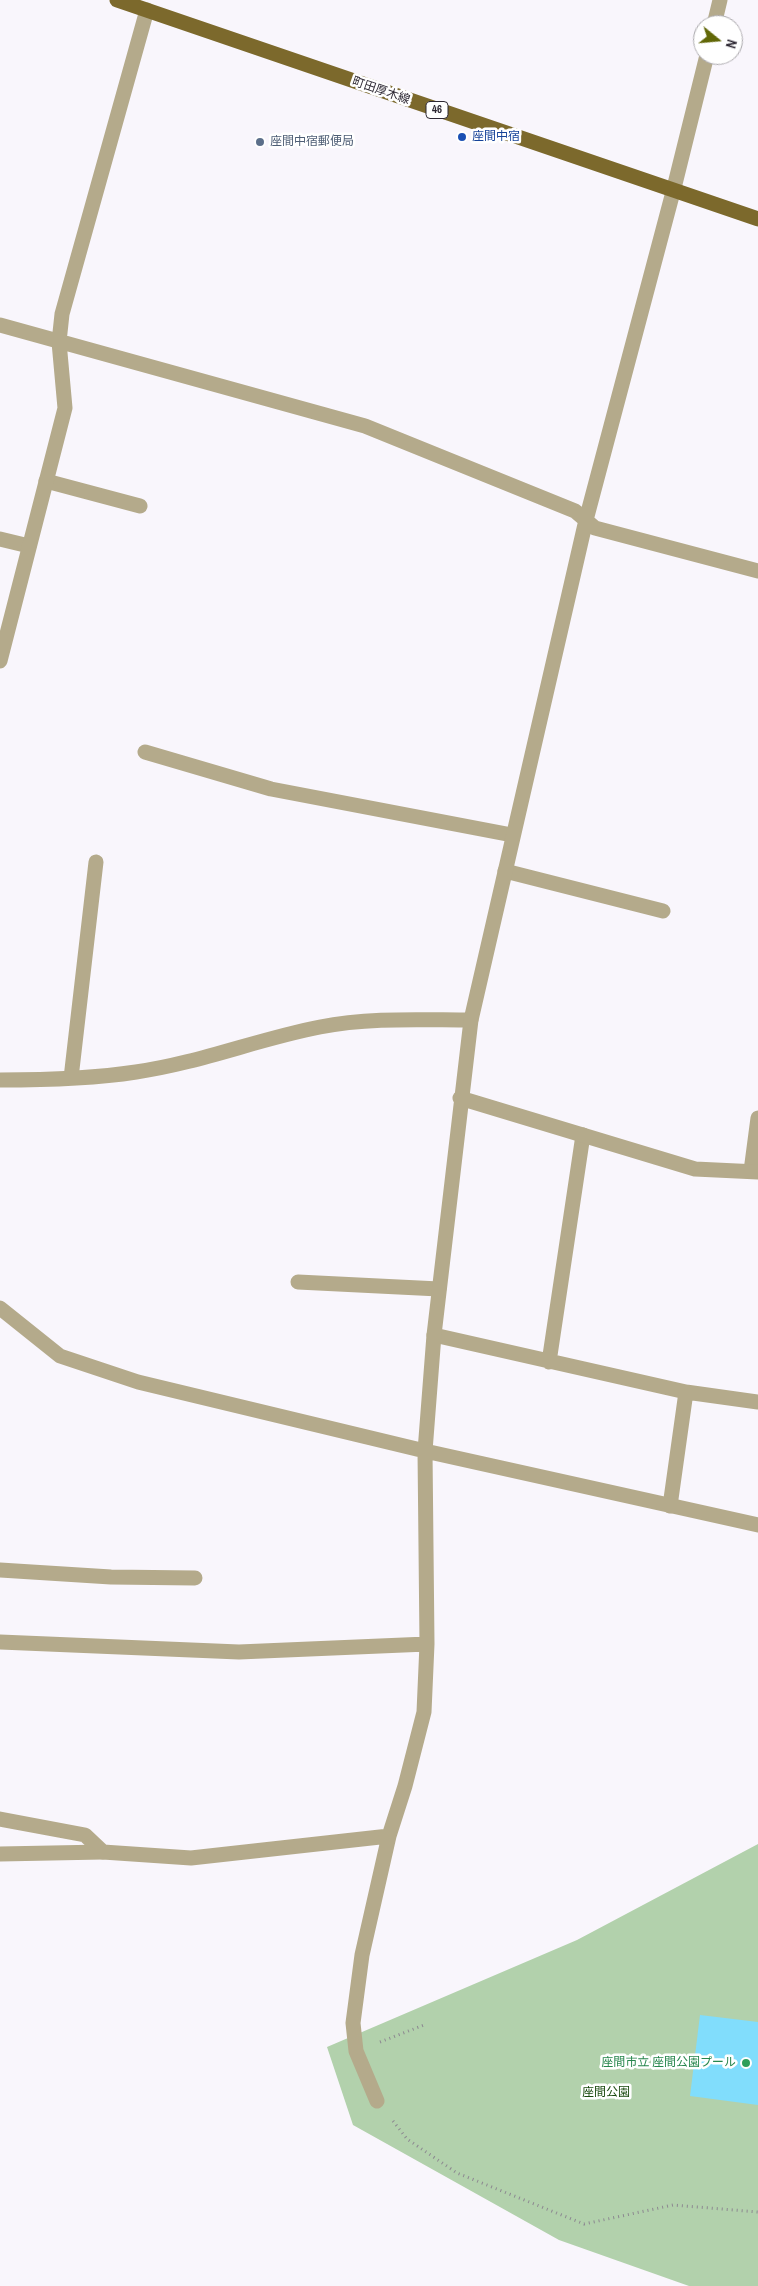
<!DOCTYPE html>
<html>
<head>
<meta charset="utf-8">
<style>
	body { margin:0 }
	#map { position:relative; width:758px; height:2286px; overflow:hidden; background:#f9f6fc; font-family:"Archivo Narrow",sans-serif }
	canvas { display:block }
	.north { position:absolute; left:693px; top:15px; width:50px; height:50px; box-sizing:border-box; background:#fff; border:1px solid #aba9ad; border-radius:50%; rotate:107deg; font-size:14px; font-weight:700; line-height:20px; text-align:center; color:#2d2833 }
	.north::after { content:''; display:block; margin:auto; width:18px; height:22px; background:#616707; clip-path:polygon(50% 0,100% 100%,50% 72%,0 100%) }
</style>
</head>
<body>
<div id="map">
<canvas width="758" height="2286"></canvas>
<div class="north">N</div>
</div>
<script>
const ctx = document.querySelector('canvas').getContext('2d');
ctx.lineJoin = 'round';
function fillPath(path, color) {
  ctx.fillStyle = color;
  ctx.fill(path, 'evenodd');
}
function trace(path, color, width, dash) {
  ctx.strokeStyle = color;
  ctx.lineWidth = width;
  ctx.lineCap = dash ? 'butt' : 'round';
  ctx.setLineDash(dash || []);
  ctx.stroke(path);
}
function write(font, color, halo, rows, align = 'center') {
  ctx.font = font + ' "Archivo Narrow","Noto Sans JP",sans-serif';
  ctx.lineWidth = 5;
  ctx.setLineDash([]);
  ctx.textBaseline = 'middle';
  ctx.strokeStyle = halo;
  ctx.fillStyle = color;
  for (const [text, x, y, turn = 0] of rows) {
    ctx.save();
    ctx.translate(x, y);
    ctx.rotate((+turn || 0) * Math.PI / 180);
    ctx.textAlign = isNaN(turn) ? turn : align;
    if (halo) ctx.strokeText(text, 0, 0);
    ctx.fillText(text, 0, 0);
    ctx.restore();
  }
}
const green = new Path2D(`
	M 758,1844 L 758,2286 L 689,2286 L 559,2240 L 353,2125 L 327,2047 L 577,1940 Z`);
const water = new Path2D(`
	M 700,2015 L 758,2022 L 758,2105 L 690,2096 Z`);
const path = new Path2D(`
	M 380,2042 L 424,2025
	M 393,2121 L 407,2139 L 457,2173 L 584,2224 L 673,2205 L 758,2212`);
const lane = new Path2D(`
	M 46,481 L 140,506
	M 0,539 L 29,546
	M 145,752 L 271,789 L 512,835
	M 505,871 L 663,911
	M 71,1078 L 96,862
	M 0,1080 C 45,1080 91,1079 136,1072 C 199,1063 258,1039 320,1027 C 369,1017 421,1020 471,1020
	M 751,1171 L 758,1118
	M 298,1282 L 439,1289
	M 434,1335 L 686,1392 L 758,1402
	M 549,1362 L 583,1135
	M 670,1506 L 686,1392
	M 0,1570 L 111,1577 L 195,1578
	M 0,1854 L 103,1852`);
const street = new Path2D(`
	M 714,25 L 720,0
	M 0,325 L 365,426 L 575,511 L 595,528 L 758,571
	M 0,661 L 65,408 L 59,342 L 62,314 L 147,10
	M 460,1098 L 695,1169 L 758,1172
	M 0,1308 L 60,1356 L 138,1382 L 425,1451 L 758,1525
	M 0,1642 L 239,1652 L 427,1644
	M 0,1819 L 85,1835 L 103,1852 L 191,1858 L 389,1836
	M 377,2101 L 356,2051 L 353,2023 L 362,1955 L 389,1836 L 405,1786 L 424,1712 L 427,1644 L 425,1451 L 434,1335 L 471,1020 L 586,520 L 673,192 L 707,55`);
const primary = new Path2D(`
	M 117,0 L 758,219`);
const markers = [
	[462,137,5,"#1a4fb4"],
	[260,142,5,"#5c6f8a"],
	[746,2063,5,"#2e9e5b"]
];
const shields = [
	[437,110,22]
];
const shieldNames = [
	["46",437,110]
];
const streetNames = [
	["町田厚木線",381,91,19]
];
const transitNames = [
	["座間中宿",472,137]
];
const serviceNames = [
	["座間中宿郵便局",270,142]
];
const leisureNames = [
	["座間市立 座間公園プール",736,2063]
];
const parkNames = [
	["座間公園",606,2093]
];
fillPath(green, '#b2d1ac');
fillPath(water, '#81ddfc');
trace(path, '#8c8890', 3, [1, 4]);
trace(lane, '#b4aa8b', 15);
trace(street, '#b4aa8b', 15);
trace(primary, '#7c692c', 15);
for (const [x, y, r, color] of markers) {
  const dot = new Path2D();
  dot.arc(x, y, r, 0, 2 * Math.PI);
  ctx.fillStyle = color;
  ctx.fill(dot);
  trace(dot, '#fff', 2);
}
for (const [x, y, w] of shields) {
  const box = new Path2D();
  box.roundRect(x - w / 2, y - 8.5, w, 17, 4);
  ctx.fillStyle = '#fff';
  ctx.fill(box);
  trace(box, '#2d2833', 1);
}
write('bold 11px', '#2d2833', null, shieldNames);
write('12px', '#2d2833', '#fff', streetNames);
write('12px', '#164399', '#fff', transitNames, 'left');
write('12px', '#4e5e75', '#fff', serviceNames, 'left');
write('12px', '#27864d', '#fff', leisureNames, 'right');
write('12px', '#19490e', '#fff', parkNames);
</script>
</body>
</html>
